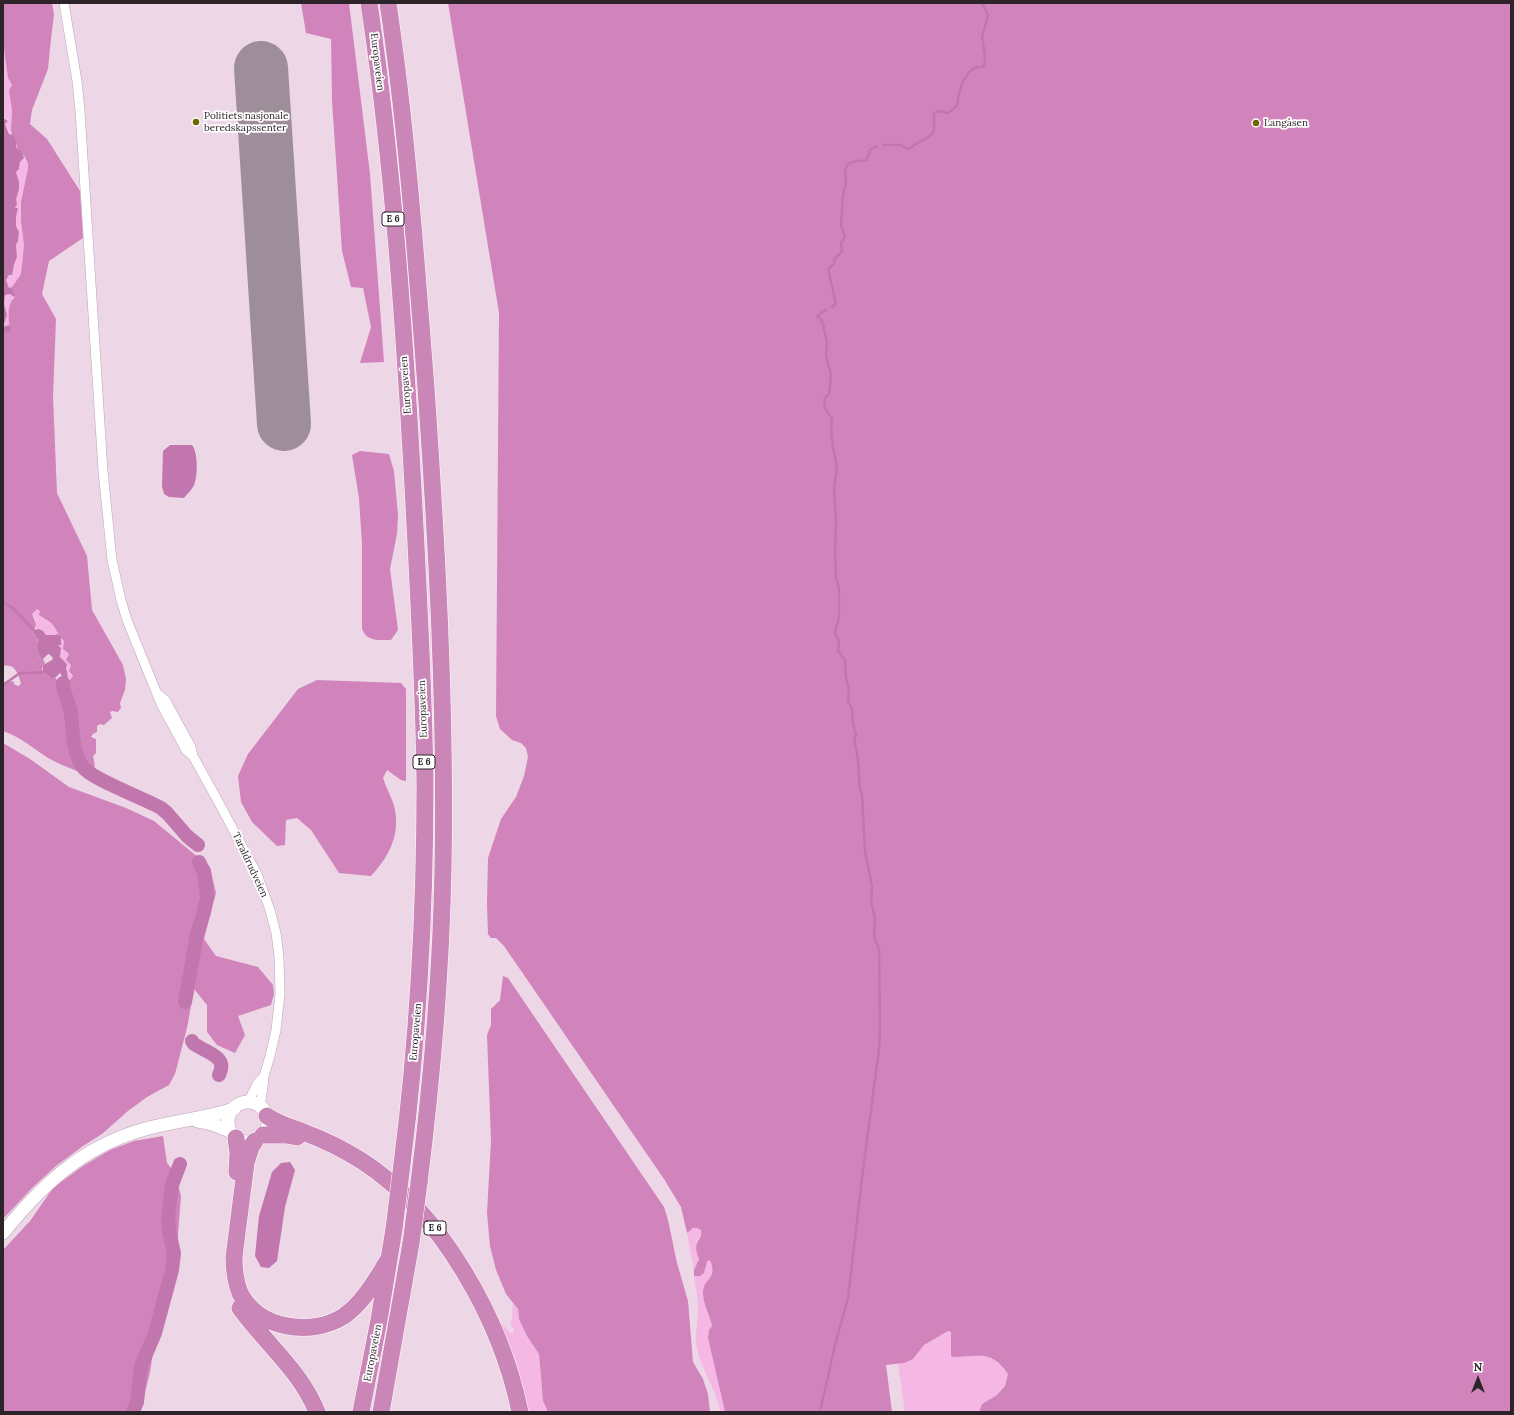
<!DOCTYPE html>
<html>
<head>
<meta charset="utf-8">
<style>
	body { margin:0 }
	#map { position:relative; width:1514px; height:1415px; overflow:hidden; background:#edd6e6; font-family:Lora,serif }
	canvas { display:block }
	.frame { position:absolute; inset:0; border:4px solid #2d242a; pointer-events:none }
	.north { position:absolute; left:1458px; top:1359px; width:40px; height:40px; -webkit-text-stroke:3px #fff; paint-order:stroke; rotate:0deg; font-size:11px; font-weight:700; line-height:16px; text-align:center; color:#2d242a }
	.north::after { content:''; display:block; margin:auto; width:14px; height:18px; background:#2d242a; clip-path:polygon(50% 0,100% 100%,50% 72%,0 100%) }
</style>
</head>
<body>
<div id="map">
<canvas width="1514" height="1415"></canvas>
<div class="frame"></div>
<div class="north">N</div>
</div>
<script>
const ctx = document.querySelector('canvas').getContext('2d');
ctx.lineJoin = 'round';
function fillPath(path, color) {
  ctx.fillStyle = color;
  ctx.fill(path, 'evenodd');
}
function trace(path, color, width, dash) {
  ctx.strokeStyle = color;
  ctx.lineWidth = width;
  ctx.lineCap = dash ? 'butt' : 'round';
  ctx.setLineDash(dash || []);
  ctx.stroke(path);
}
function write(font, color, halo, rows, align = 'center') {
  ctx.font = font + ' Lora,serif';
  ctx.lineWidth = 3.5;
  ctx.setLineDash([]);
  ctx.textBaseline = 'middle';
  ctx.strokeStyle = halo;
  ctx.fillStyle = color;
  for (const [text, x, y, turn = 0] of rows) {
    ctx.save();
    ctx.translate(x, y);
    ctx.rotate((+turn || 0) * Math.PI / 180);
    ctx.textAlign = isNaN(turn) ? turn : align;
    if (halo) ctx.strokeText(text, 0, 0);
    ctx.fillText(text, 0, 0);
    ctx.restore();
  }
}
const green = new Path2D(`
	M 3,41 L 8,78 L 12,84 L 9,90 L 12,111 L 11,129 L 12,135 L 11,135 L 5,124 L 8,121 L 3,117 C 4,111 5,93 3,89 Z
	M 24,158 L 28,163 L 28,168 L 21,202 L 21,221 L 24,245 L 21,274 L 12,287 L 9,288 L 6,280 L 8,276 L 11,276 L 17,257 L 16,245 L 18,241 L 19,231 L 16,226 L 16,217 L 18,208 L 15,208 C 16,204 16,202 16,198 C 16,192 20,188 18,182 C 18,178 16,175 16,172 L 20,167 L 20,162 Z
	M 10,294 L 14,297 C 7,304 10,316 9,325 L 4,328 L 3,326 L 7,315 L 4,304 L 5,295 Z
	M 38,609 L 40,611 L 41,618 L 54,625 L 58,634 L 54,635 L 46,635 L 42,631 L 36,630 L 36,620 L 32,614 L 35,610 Z
	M 61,639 L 64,641 L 64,650 L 69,654 L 66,660 L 71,665 L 70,673 L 73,677 L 70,680 L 68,679 L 66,669 L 67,664 L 60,657 L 61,648 L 58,644 L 61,645 L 60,642 Z
	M 692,1228 L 697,1228 L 701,1230 C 702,1236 698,1237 697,1242 C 695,1247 697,1254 699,1258 L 694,1270 L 687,1233 L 691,1230 Z
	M 709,1260 C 721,1272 705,1279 703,1290 C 701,1302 710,1315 712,1326 L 709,1330 L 708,1338 L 725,1412 L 720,1412 C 716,1388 702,1371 697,1349 C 694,1336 698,1325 698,1312 C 699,1300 695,1288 694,1276 L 700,1276 L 707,1262 Z
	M 513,1303 L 518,1309 L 519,1319 L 527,1336 L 539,1354 L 543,1401 L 548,1412 L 524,1412 L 498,1320 L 511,1333 L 514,1332 L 514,1329 L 510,1324 L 512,1319 Z
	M 948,1331 L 951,1332 L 951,1355 C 958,1357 963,1356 970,1355 C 989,1355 997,1359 1008,1374 L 1005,1386 L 997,1395 L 982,1404 L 979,1412 L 905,1412 L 898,1364 L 913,1359 L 924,1345 Z`);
const forest = new Path2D(`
	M 3,3 L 52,3 L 54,14 L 50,48 L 48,69 L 32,110 L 30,124 L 47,139 L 80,191 L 83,238 L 49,261 L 42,294 L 56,319 L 53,397 L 57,493 L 87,556 L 92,610 L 123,665 L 126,679 L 125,690 L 120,703 L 121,708 L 118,712 L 112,711 L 110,712 L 112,718 L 104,725 L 100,724 L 97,726 L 97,732 L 93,734 L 91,737 L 96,739 L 96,753 L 93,756 C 95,765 97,771 88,775 C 74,770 61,765 48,758 C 33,748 20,737 3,731 L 3,683 L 13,681 L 15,685 L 19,686 L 21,683 C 18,674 15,663 3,666 L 3,334 L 10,330 C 9,320 6,304 15,297 L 12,287 L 21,274 L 24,245 L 21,221 L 21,202 L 28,168 L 28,163 C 25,158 23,151 17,149 L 16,139 L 12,135 L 11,129 L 12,111 L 9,90 L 12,85 L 8,78 L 3,41 ZM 37,609 L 40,611 L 39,615 C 43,619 49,620 53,625 C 57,630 59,637 64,641 L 63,649 L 69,654 L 66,660 L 71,665 L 69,671 L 73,676 L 70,680 L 60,685 L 55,677 L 51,677 L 42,671 L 43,665 L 45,663 L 43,659 L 41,659 C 34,650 43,643 33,634 C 37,621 37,627 32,614 Z
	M 301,3 L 349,3 L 370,174 L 384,362 L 360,363 L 371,327 L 363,288 L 351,287 L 342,251 L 332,100 L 331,39 L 306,33 Z
	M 448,3 L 1511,3 L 1511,1412 L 979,1412 L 982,1404 L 997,1395 L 1005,1386 L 1008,1374 C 991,1349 978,1357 953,1357 L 951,1356 L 951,1332 L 948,1331 L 924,1345 L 913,1359 L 904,1363 L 886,1365 L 892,1412 L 725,1412 L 708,1338 L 709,1330 L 712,1326 C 710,1315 703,1305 703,1293 C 703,1278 717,1280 711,1262 L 709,1260 L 707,1262 L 704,1273 L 700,1276 L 694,1276 L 694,1270 L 699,1259 C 691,1239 703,1242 701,1230 L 697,1228 L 692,1228 L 691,1230 L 687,1233 L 681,1207 L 664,1179 L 504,946 L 496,938 L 491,938 L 488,934 L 487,903 L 488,858 L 501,819 L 516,797 L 524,776 L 528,757 L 526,748 L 521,743 L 512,740 L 500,729 L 496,716 L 499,313 Z
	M 360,451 L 389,454 L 394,471 L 398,515 L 397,534 L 390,569 L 398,630 L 391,640 C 379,640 367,642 362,629 L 362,544 L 359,498 L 352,455 Z
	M 317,680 L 401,683 L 406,689 L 406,781 L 401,780 L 387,770 L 383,778 C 386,788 393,799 395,810 C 400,836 388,858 371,876 L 339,873 L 311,830 L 297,818 L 286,820 L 285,845 L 277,846 L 252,822 L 241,802 L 238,776 L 248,754 L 298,689 Z
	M 3,743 L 30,759 L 69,787 L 126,808 L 154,821 L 210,867 L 216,893 L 204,939 L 216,956 L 258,967 L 273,985 L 274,994 L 271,1005 L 238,1016 L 245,1035 L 235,1053 L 217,1045 L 207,1032 L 207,1005 L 194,989 L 187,1028 L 175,1074 L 169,1085 L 147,1097 L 128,1111 L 102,1134 L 83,1146 L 56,1166 L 33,1187 L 3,1219 Z
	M 503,976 L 508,978 L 664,1207 L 668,1220 L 677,1263 L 688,1301 L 693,1362 L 703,1379 L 708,1394 L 710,1412 L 548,1412 L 543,1401 L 539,1354 L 527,1336 L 519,1319 L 518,1309 L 506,1294 L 496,1270 L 490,1246 L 487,1213 L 491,1141 L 487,1035 L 491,1025 L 491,1009 L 500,1000 Z
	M 163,1136 L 167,1163 L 175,1173 L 181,1196 L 176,1260 L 168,1301 L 154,1346 L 150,1372 L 140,1412 L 3,1412 L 3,1250 L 30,1221 L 53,1188 L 83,1166 L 110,1150 L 134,1141 Z`);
const water = new Path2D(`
	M 3,112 L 3,118 L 8,121 L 5,124 L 9,134 L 13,135 L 17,141 L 16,146 L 17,149 L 22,151 L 24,158 L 20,162 L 19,169 L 16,172 L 19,182 L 19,189 L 16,199 L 17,204 L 15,208 L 18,208 L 16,217 L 16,226 L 19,232 L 18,241 L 16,245 L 17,257 L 14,265 L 12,275 L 9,275 L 6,280 L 9,288 L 12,287 L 15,296 L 14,297 L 10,294 L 5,295 L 4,304 L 7,315 L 3,327 L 9,325 L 11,328 L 10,331 L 3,334 L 3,339 Z
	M 170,445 L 192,445 C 198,452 198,476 194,485 C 192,490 187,494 184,498 L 169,497 L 164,494 L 162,486 L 163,451 Z
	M 39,629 L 43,631 L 46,635 L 54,635 L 58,634 L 61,637 L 61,645 L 58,645 L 61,648 L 60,657 L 67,664 L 66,669 L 67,671 L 68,679 L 70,681 L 62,683 L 62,676 L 60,673 L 56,677 L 52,678 L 43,672 L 43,665 L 52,660 L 53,658 L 49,654 L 47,655 L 42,660 C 37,654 37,647 38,640 L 33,633 L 34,630 Z
	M 290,1162 L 295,1170 L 285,1207 L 277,1261 L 269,1268 L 261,1267 L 255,1256 L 259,1216 L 272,1172 L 281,1163 Z`);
const stream = new Path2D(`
	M 883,145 L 901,145 L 907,149 L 911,148 C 917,141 932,139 934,129 C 935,123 933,118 934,113 L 939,111 L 948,113 L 957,106 C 958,95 962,76 973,69 C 976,67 979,67 983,67 L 985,62 L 985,56 L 982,37 L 988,15 L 982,3
	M 832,307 L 836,303 C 833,292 831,281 828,269 L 834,264 L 835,258 L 842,252 L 841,243 L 845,236 L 841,226 L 843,196 L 846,183 L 845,170 L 848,164 L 852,162 L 867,160 L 870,150 L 877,146
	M 3,602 L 13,608 L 34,630
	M 3,685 L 20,673 L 31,673 L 43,672
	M 820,1412 L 835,1345 L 848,1298 L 861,1186 L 879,1049 L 880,1026 L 879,949 L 874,936 L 875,918 L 871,901 L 872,887 L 865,851 L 862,795 C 858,787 860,783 859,776 C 859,764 857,751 854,740 L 856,735 L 853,724 L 852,708 L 848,701 L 849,689 L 846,678 L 845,660 L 838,651 L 839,641 L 835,633 L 839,617 L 839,589 L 836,577 L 835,553 L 836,520 L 834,488 L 837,467 L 833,447 L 831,429 L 832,419 L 826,410 L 824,404 L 825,398 L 829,394 L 831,375 L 826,355 L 827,342 L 823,324 L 821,319 L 817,316 L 826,310`);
const river = new Path2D(`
	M 63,683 C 63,693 69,702 71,713 C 73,731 72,750 82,766 C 90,779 144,798 161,808 L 167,813 L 187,836 L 198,845
	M 185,1002 L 197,934 L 204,912 L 207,897 L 204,872 L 199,862
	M 192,1041 C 194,1046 197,1045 201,1048 C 213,1055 227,1059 219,1075
	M 133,1412 L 137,1402 L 141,1366 L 155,1333 L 172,1270 L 174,1253 L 169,1231 L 168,1217 L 172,1185 L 180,1164`);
const runway = new Path2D(`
	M 261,68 L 284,424`);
const street = new Path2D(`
	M 64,3 L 77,81 L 80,111 L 103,471 L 112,560 L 121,600 L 127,620 L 161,704 L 186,750 L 193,756 L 219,803 L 257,874 L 270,910 L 276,933 L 279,956 L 280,994 L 276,1030 L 270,1056 L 264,1076 L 263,1087 L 260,1107
	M 158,694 L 166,701 L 169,707 L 191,747 L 193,756
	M 248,1103 L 257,1084 L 264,1076`);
const secondary = new Path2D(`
	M228 1122a20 20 0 1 1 40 0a20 20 0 1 1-40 0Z
	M 197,1121 L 212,1124 L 230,1131
	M 3,1233 C 41,1186 82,1147 142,1130 C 172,1121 204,1119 234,1109`);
const highway = new Path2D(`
	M 369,3 C 393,163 404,325 413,487 C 418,586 424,685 425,785 C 425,912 418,1038 402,1164
	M 388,3 C 407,131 416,259 426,388 C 437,548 446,709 443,869 C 441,974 432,1079 419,1183
	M 267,1116 C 280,1125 294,1128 308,1134 C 327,1141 346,1151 362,1161 C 442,1213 501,1320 520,1412
	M 263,1135 L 286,1135 L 297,1137
	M 236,1138 L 238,1153 L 237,1172
	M 255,1141 L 251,1147 L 246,1163 L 234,1257 C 234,1269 235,1281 240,1293 C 257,1329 312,1337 344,1316 C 364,1302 376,1279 389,1259
	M 240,1308 C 266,1344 300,1370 317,1412
	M 361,1412 L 379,1320 L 394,1229
	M 381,1412 L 411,1243`);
const highwayBridge = new Path2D(`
	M 394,1229 L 402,1164
	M 411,1243 L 419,1183`);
const markers = [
	[196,122,4,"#6c6800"],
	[1256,123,4,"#6c6800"]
];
const shields = [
	[393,219,22],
	[424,762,22],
	[435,1228,22]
];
const shieldNames = [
	["E 6",393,219],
	["E 6",424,762],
	["E 6",435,1228]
];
const streetNames = [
	["Europaveien",377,62,83],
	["Europaveien",406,385,-94],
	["Europaveien",423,709,-92],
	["Taraldrudveien",250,865,65],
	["Europaveien",416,1032,-85],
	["Europaveien",373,1353,-79]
];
const poiNames = [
	["Politiets nasjonale",204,116],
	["beredskapssenter",204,128],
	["Langåsen",1264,123]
];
fillPath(green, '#f5b8e4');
fillPath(forest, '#d184bc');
fillPath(water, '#c276ae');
trace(stream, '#c276ae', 2.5);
trace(river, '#c276ae', 14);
trace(runway, '#9e8e99', 54);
trace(street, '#bba6b5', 10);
trace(secondary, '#bba6b5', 14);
trace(highway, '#fff', 18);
trace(street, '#fff', 9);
trace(secondary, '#fff', 13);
trace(highway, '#cb86b8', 17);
trace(highwayBridge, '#fff', 18, []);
trace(highwayBridge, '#cb86b8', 17);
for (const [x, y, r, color] of markers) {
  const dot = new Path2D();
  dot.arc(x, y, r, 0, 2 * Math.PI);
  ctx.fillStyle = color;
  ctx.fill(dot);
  trace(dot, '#fff', 1.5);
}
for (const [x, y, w] of shields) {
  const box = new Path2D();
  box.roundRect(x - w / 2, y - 7, w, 14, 3);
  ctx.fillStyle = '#fff';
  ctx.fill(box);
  trace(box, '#2d242a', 1);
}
write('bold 9px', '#2d242a', null, shieldNames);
write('10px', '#2d242a', '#fff', streetNames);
write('10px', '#2d242a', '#fff', poiNames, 'left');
</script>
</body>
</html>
